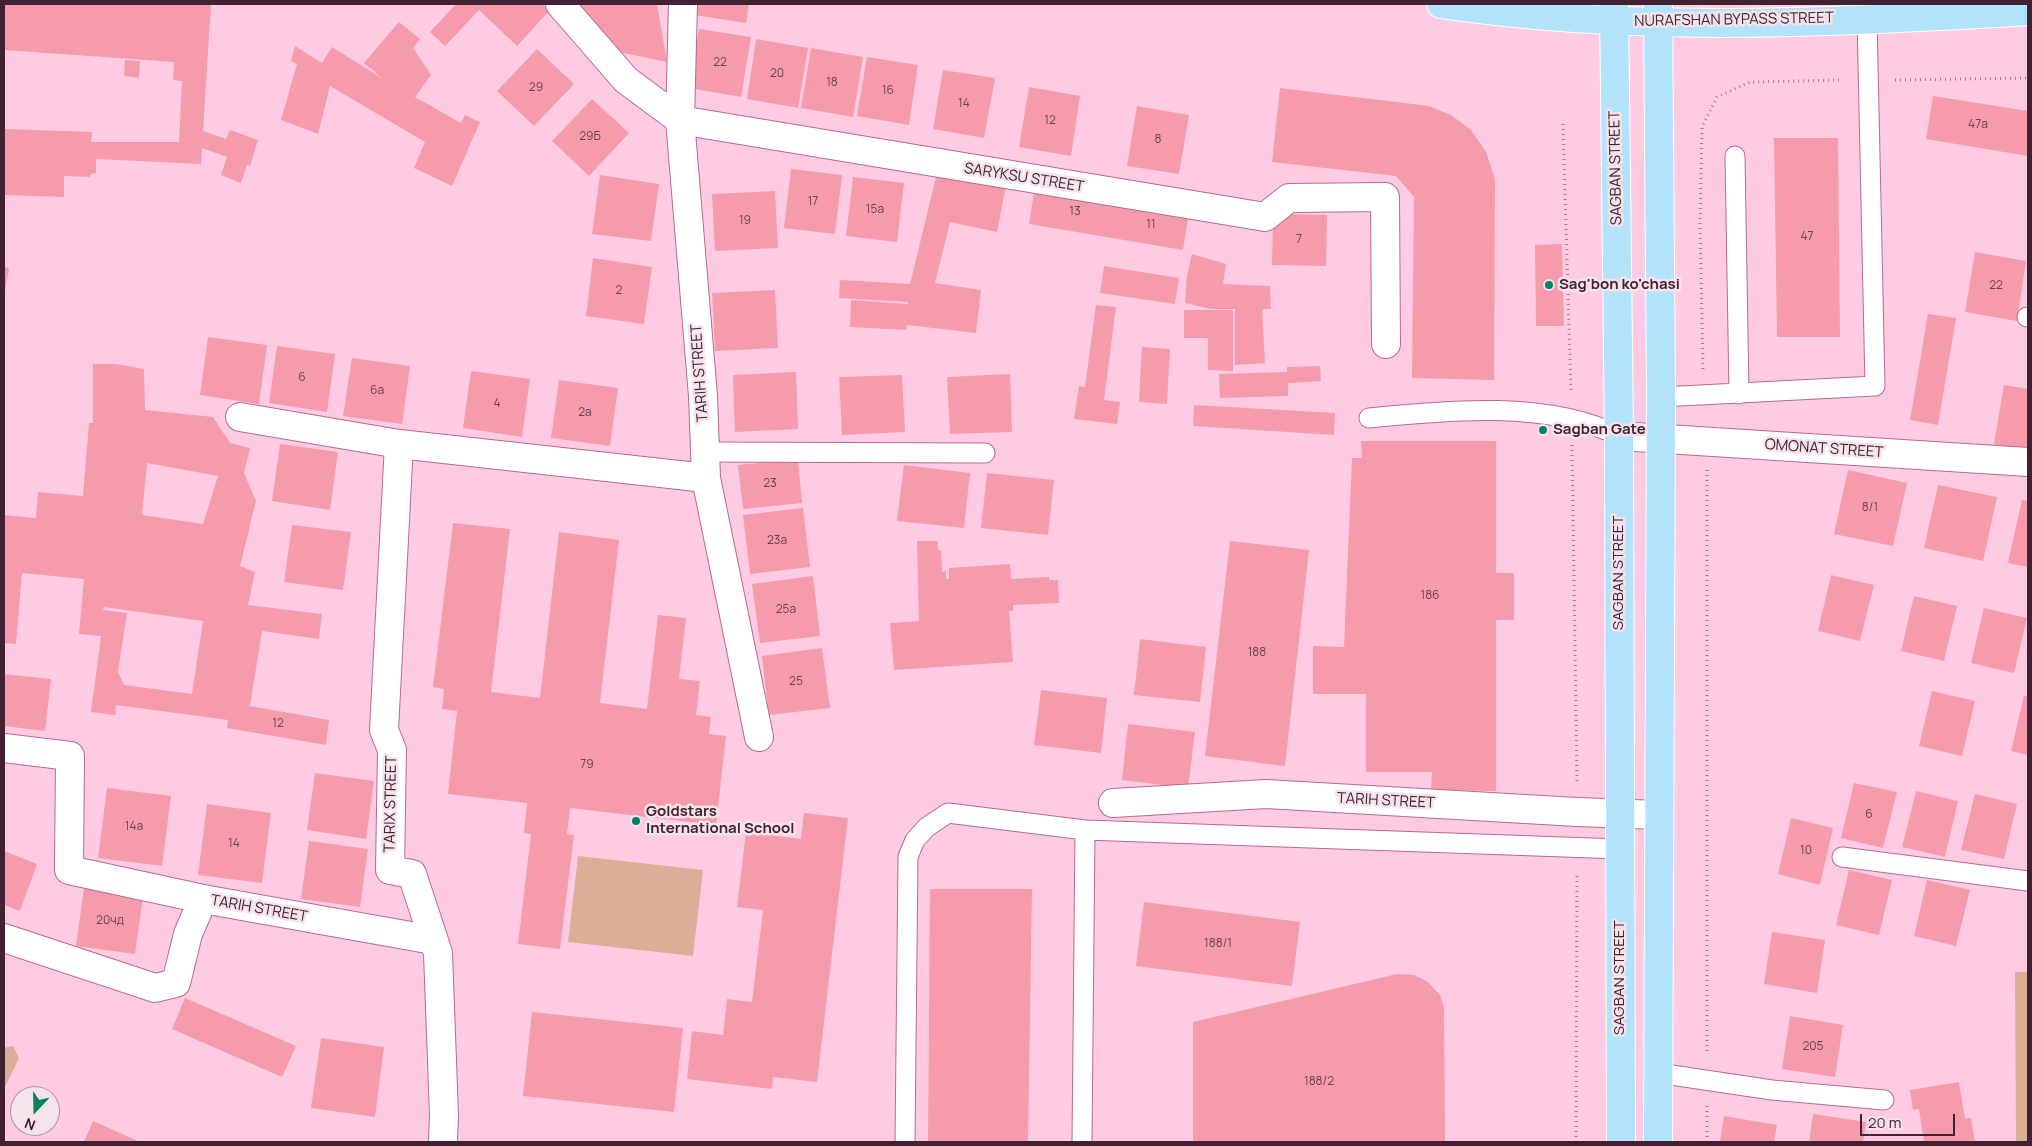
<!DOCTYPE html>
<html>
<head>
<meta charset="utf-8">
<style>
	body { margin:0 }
	#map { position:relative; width:2032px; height:1146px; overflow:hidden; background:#fecbe3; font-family:Manrope,sans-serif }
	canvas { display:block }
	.frame { position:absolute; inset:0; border:5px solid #412132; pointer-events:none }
	.north { position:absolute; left:10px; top:1086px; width:50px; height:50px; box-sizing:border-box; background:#f5e3eb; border:1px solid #ad95a1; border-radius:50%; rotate:201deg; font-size:14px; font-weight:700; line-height:20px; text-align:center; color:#412132 }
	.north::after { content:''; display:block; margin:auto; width:18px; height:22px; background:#028262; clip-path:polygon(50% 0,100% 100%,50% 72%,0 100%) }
	.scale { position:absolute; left:1860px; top:1114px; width:95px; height:22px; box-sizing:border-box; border:2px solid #412132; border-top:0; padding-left:6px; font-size:15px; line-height:18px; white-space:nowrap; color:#412132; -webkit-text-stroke:4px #f5e3eb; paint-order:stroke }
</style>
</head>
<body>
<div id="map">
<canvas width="2032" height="1146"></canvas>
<div class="frame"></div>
<div class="north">N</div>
<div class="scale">20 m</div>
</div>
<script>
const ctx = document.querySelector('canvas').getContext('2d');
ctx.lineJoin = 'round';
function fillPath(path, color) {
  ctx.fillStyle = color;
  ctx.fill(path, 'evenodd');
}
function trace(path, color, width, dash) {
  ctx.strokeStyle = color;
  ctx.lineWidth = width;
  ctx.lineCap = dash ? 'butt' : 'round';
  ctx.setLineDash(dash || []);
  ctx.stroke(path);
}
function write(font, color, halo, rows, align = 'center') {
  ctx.font = font + ' Manrope,sans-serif';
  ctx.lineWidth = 5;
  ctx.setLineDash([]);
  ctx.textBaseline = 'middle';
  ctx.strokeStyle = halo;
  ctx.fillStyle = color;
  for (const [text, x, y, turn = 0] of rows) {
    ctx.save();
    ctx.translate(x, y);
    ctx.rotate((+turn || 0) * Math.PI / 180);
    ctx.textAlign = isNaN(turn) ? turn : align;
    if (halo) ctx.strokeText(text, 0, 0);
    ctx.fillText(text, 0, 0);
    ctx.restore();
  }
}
const green = new Path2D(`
	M 578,856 L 703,870 L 693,956 L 568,942 Z
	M 2015,972 L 2028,972 L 2028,1142 L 2016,1142 Z
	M 13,1046 L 19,1058 L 4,1089 L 4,1048 Z`);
const building = new Path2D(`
	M 4,4 L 211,4 L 203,131 L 226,139 L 230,130 L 258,140 L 250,166 L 247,165 L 241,183 L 221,175 L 227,157 L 202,148 L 201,164 L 96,159 L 96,173 L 91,174 L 90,177 L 64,176 L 64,197 L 4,195 L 4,129 L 92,132 L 91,142 L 179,142 L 182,81 L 173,80 L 174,62 L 4,50 Z
	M 456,4 L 542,4 L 549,11 L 517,46 L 479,10 L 445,46 L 430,32 Z
	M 575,4 L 657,4 L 667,62 L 619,52 Z
	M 696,4 L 749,4 L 746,23 L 694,15 Z
	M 399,22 L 420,39 L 413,48 L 431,75 L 415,97 L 461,123 L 465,115 L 480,122 L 452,186 L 414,168 L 425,142 L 330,86 L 318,134 L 281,120 L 297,64 L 291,61 L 295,46 L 322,63 L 332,47 L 383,79 L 364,63 Z
	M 699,29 L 751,37 L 741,97 L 689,88 Z
	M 756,39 L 808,48 L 798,108 L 747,99 Z
	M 811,48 L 863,57 L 853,117 L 801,108 Z
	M 537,49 L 574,84 L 534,126 L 497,91 Z
	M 867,57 L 918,65 L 909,125 L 857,116 Z
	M 125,60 L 140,61 L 139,78 L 124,76 Z
	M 943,70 L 995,78 L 984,138 L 933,129 Z
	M 1029,87 L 1080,96 L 1071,156 L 1019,147 Z
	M 1280,88 L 1429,106 L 1451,115 L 1471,130 L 1486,152 L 1495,179 L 1494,380 L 1412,378 L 1414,197 L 1396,176 L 1272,162 Z
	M 1933,96 L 2028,111 L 2028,156 L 1926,139 Z
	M 592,99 L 629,133 L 589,176 L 552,141 Z
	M 1137,106 L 1189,115 L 1179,174 L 1127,166 Z
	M 1774,138 L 1838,138 L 1840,337 L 1777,337 Z
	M 939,165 L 1007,180 L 997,232 L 950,222 L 935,283 L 981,290 L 976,333 L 907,325 L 906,330 L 850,327 L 851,300 L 908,304 L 908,302 L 839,298 L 840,280 L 910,284 Z
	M 791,169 L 842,175 L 835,234 L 784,228 Z
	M 600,175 L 659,184 L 651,241 L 592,234 Z
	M 853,177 L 904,183 L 897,242 L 846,236 Z
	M 1035,186 L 1189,211 L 1183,250 L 1029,224 Z
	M 775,191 L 778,248 L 715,251 L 712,194 Z
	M 1273,214 L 1327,215 L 1326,266 L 1272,265 Z
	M 1562,244 L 1564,326 L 1536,326 L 1535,245 Z
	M 1975,252 L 2026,261 L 2017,321 L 1965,312 Z
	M 1192,254 L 1226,264 L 1223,284 L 1270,286 L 1271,309 L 1262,309 L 1265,363 L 1235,365 L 1235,309 L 1211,309 L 1185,303 L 1187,275 Z
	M 593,258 L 652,267 L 644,324 L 586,316 Z
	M 1104,266 L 1179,278 L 1175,304 L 1100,293 Z
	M 4,267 L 9,268 L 5,291 L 4,291 Z
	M 775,290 L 778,348 L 715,351 L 712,293 Z
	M 1096,305 L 1116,307 L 1104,400 L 1120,402 L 1117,424 L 1074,419 L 1079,386 L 1085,387 Z
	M 1184,310 L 1233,310 L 1233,371 L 1208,370 L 1208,338 L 1184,338 Z
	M 1928,314 L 1956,318 L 1938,425 L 1910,420 Z
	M 208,337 L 267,345 L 259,404 L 200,395 Z
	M 277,346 L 335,354 L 327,412 L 269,403 Z
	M 1142,347 L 1170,349 L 1167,404 L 1139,402 Z
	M 352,358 L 410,366 L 402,424 L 343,416 Z
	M 93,364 L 116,364 L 144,369 L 145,410 L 213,417 L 230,443 L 250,448 L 244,473 L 256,501 L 240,566 L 255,572 L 248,605 L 322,614 L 319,639 L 262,631 L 250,706 L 329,720 L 326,745 L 227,728 L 228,720 L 116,705 L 115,715 L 91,712 L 101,636 L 79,634 L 84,579 L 22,573 L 16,644 L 4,643 L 4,515 L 36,518 L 38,492 L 83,496 L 89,423 L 93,423 ZM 147,463 L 218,476 L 203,524 L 142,515 ZM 104,607 L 203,621 L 192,694 L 124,685 L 118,672 L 127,613 L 103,610 Z
	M 1320,366 L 1321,381 L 1288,383 L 1288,396 L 1220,398 L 1219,374 L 1287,372 L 1287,367 Z
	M 471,371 L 530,379 L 522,437 L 463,428 Z
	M 796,372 L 798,429 L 735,432 L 733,375 Z
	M 1010,374 L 1012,432 L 950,434 L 947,377 Z
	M 902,375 L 905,432 L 842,435 L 839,377 Z
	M 559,380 L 618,388 L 610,446 L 551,438 Z
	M 2004,385 L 2028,389 L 2028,450 L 1994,444 Z
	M 1194,405 L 1335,413 L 1334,435 L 1193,426 Z
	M 1361,441 L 1496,441 L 1496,573 L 1514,573 L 1514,620 L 1496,620 L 1496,791 L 1431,790 L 1432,772 L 1366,772 L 1366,694 L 1313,694 L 1313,646 L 1344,647 L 1352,458 L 1362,458 Z
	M 280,444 L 338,452 L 330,510 L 272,501 Z
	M 798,459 L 802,503 L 743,509 L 738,465 Z
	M 904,465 L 970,473 L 964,528 L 897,521 Z
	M 1848,470 L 1907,483 L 1893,546 L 1834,534 Z
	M 987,473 L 1054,480 L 1048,535 L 981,528 Z
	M 1938,485 L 1997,497 L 1983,561 L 1924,548 Z
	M 2022,500 L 2028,501 L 2028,567 L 2008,563 Z
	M 803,508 L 810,567 L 750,574 L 743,515 Z
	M 453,523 L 510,529 L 491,692 L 540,698 L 559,532 L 619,540 L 600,703 L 647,709 L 658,615 L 686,618 L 679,679 L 700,681 L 696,715 L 711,717 L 709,734 L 726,736 L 716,825 L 570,808 L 567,834 L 574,835 L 560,949 L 518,944 L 531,834 L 524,833 L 527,803 L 448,794 L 457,711 L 442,709 L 444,689 L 433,687 Z
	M 292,525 L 351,532 L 343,590 L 284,582 Z
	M 917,541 L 938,541 L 938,550 L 941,550 L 942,572 L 946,571 L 946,579 L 949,579 L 949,568 L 1010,564 L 1011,579 L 1049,577 L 1049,580 L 1058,580 L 1059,603 L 1013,605 L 1013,611 L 1009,611 L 1013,662 L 894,670 L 890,623 L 919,621 Z
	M 1230,541 L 1309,550 L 1285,766 L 1205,756 Z
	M 1831,575 L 1874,585 L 1860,641 L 1818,631 Z
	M 813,576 L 820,636 L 760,643 L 752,584 Z
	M 1914,596 L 1957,606 L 1944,661 L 1901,651 Z
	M 1984,608 L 2027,618 L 2014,673 L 1971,663 Z
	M 1140,639 L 1206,647 L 1200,702 L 1134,695 Z
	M 822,648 L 830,708 L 769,715 L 762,656 Z
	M 4,674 L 51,679 L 45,731 L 4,726 Z
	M 1041,690 L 1107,698 L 1101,753 L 1034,745 Z
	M 1932,691 L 1975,701 L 1962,756 L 1919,746 Z
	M 2024,696 L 2028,696 L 2028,755 L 2011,751 Z
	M 1128,724 L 1195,732 L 1188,788 L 1122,780 Z
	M 315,773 L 374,781 L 366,839 L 307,830 Z
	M 1854,783 L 1897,792 L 1883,848 L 1841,838 Z
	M 107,788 L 171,796 L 162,866 L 98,858 Z
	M 1916,791 L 1958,801 L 1945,857 L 1902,847 Z
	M 1975,794 L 2017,804 L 2004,859 L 1961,850 Z
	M 207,804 L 271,813 L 262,883 L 198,875 Z
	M 804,813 L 848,818 L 817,1082 L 773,1077 L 772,1089 L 687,1079 L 692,1031 L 723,1035 L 727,999 L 752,1002 L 763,910 L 737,907 L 746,832 L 801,839 Z
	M 1791,818 L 1833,828 L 1820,885 L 1778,874 Z
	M 309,841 L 368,849 L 360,907 L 301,899 Z
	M 4,851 L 37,864 L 20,911 L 4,905 Z
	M 1849,870 L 1892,880 L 1879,935 L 1836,925 Z
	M 1927,880 L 1970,890 L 1956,946 L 1914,936 Z
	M 84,888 L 143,897 L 135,954 L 76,946 Z
	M 930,889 L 1032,889 L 1028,1142 L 928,1142 Z
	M 1144,902 L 1300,922 L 1292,986 L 1136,966 Z
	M 1772,932 L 1825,940 L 1817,993 L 1764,984 Z
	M 1397,974 L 1414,975 L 1428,982 L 1440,995 L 1444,1008 L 1445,1142 L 1193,1142 L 1193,1022 Z
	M 185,998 L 296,1046 L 282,1077 L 172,1029 Z
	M 532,1012 L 683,1028 L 674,1112 L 523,1096 Z
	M 1790,1016 L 1843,1025 L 1835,1077 L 1782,1069 Z
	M 321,1038 L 384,1047 L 375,1117 L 311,1108 Z
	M 1959,1082 L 1965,1119 L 1971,1118 L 1975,1142 L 1924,1142 L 1919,1109 L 1913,1110 L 1910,1090 Z
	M 1813,1114 L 1866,1122 L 1863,1142 L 1809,1142 Z
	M 1724,1116 L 1777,1125 L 1774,1142 L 1720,1142 Z
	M 93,1121 L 140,1142 L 84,1142 Z`);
const path = new Path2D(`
	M 1895,80 L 2028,78
	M 1563,124 L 1571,394
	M 1703,369 L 1700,223 L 1702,127 L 1717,97 L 1750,82 L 1843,80
	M 1572,445 L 1577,781
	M 1707,470 L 1707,1054
	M 1576,1142 L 1577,872
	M 1707,1142 L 1707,1105`);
const lane = new Path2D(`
	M 1735,156 L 1739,394
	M 2027,317 L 2028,317
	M 1661,397 L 1875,386 L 1867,18
	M 1369,418 C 1446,410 1549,400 1619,436
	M 705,452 L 985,453
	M 1842,857 L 2028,881
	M 1658,1073 L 1772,1090 L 1884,1100
	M 905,1142 L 908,857 L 915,840 L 927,827 L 948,813 L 1085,830
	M 1082,1142 L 1085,830 L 1620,849`);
const street = new Path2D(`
	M 560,4 L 626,80 L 680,120 L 1265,217 L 1289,198 L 1385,197 L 1386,344
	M 683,4 L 680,120 L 703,396 L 706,478 L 759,737
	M 240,417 L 399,444 L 706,478
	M 1619,436 L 2028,462
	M 399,444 L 384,730 L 392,750 L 390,870 L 412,874 L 438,953 L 444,1115 L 443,1142
	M 4,748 L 70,756 L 69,870 L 203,899
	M 1113,803 L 1266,794 L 1577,812 L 1659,815
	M 4,938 L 155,988 L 176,983 L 188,934 L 203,899 L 433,940`);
const primary = new Path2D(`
	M 1441,4 C 1635,33 1832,23 2028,11
	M 1614,4 L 1619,436 L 1621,1142
	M 1658,1142 L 1661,397 L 1658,4`);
const markers = [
	[1549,285,5,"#028262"],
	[1543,430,5,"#028262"],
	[636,821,5,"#028262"]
];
const numberNames = [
	["22",720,63],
	["20",777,74],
	["18",832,83],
	["29",536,88],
	["16",888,91],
	["14",964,104],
	["12",1050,121],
	["47a",1978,125],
	["29Б",590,137],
	["8",1158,140],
	["17",813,202],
	["15a",875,210],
	["13",1075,212],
	["19",745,221],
	["11",1151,225],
	["47",1807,237],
	["7",1299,240],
	["22",1996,286],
	["2",619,291],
	["6",302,378],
	["6а",377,391],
	["4",497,404],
	["2a",585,413],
	["23",770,484],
	["8/1",1870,508],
	["23а",777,541],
	["186",1430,596],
	["25а",786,610],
	["188",1257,653],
	["25",796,682],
	["12",278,724],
	["79",587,765],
	["6",1869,815],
	["14a",134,827],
	["14",234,844],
	["10",1806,851],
	["20чд",110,921],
	["188/1",1218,944],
	["205",1813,1047],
	["188/2",1319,1082]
];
const streetNames = [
	["NURAFSHAN BYPASS STREET",1734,20,-1],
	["SAGBAN STREET",1616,168,-91],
	["SARYKSU STREET",1024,178,9],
	["TARIH STREET",700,373,-94],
	["OMONAT STREET",1824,449,4],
	["SAGBAN STREET",1619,573,-90],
	["TARIH STREET",1386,801,3],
	["TARIX STREET",391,804,-89],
	["TARIH STREET",259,909,10],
	["SAGBAN STREET",1620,978,-90]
];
const poiNames = [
	["Sag'bon ko'chasi",1559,285],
	["Sagban Gate",1553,430],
	["Goldstars",646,812],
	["International School",646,829]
];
fillPath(green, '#daae97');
fillPath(building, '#f59bab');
trace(lane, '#b66a91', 21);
trace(street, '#b66a91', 30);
trace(primary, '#fff', 30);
trace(path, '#a37a8e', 3, [1, 4]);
trace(lane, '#fff', 19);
trace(street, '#fff', 28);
trace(primary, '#b2e3fa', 28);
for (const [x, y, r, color] of markers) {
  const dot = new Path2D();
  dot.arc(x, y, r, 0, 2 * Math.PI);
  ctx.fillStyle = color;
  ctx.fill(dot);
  trace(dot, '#f5e3eb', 2);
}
write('12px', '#6e4050', null, numberNames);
write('15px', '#412132', '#f5e3eb', streetNames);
write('bold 15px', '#412132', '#f5e3eb', poiNames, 'left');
</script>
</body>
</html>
